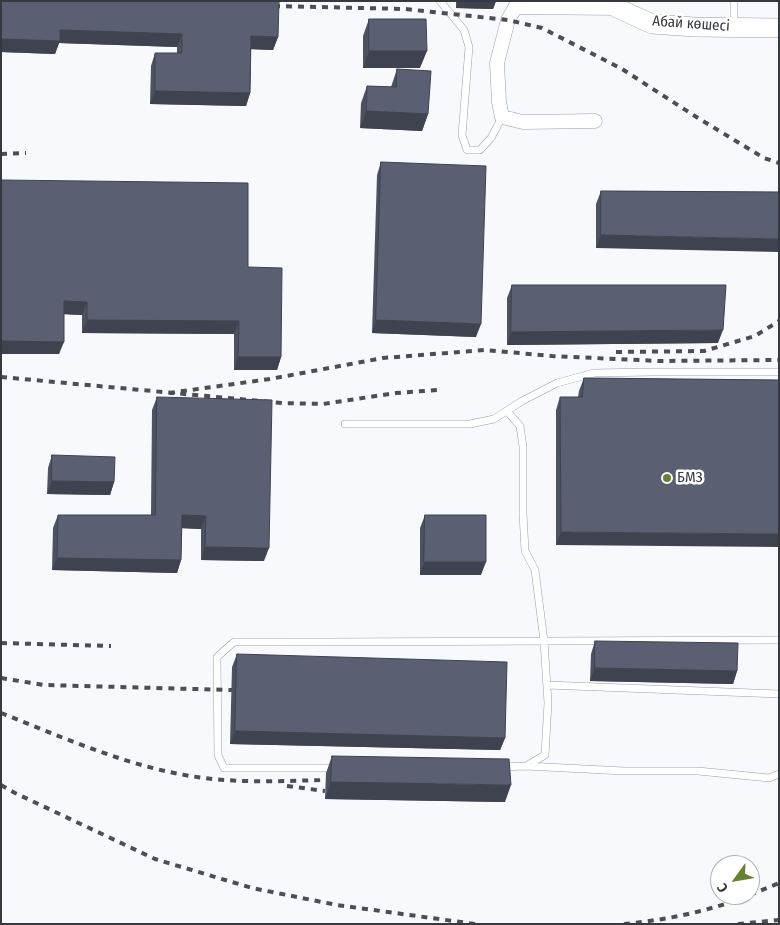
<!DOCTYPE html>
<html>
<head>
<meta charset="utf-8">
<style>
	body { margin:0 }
	#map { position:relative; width:780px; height:925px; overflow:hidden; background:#f7f9fd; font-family:"Fira Sans Condensed",sans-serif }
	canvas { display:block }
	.frame { position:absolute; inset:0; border:2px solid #373941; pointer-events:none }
	.north { position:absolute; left:710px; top:855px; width:50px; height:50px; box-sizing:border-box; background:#fff; border:1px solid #afb0b3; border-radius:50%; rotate:238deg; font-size:14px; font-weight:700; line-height:20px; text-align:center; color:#373941 }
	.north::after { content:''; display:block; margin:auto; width:18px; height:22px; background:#688033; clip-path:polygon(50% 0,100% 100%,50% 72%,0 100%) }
</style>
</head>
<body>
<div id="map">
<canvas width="780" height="925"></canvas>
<div class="frame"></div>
<div class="north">С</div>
</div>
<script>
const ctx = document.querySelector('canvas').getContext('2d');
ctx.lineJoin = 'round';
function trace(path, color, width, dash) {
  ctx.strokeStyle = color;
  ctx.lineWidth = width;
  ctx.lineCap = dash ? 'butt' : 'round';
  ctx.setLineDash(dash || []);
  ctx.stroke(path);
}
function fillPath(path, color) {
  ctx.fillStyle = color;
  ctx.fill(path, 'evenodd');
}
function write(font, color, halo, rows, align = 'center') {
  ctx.font = font + ' "Fira Sans Condensed",sans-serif';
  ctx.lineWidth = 5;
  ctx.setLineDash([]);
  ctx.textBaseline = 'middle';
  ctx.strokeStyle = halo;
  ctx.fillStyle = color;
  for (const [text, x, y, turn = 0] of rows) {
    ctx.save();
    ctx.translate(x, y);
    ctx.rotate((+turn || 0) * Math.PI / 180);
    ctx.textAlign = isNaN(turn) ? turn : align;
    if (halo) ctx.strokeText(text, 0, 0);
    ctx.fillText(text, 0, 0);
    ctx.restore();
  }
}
const lane = new Path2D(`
	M 440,1 L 464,30 L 469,47 L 462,135 L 467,150 L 480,150 L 491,138 L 502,117
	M 734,1 L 734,19
	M 345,424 L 470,424 L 494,419 L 522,401 L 557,383 L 594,373 L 652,372 L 779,372
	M 547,685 L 779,694
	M 526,766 L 624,771 L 698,771 L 769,778 L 779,774
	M 501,767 L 526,766 L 545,755 L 548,703 L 544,641 L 535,570 L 525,551 L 523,513 L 523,447 L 520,426 L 507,411
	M 335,768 L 224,768 L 218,755 L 217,657 L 234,642 L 329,642 L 779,640`);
const street = new Path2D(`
	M 519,1 L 508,20 L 497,63 L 499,102 L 502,117 L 523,122 L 595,121
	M 515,7 L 617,8`);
const secondary = new Path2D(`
	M 609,1 L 617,8 L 652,24 L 695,27 L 779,28`);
const rail = new Path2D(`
	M 274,6 L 405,9 L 508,20 L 542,28 L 622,69 L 698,118 L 764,158 L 779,163
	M 1,154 L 26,153
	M 616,352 L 704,351 L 755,336 L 779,321
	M 1,377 L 282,403 L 323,404 L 396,393 L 437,390
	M 169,393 L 270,379 L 383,358 L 485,350 L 552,356 L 659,361 L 779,360
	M 1,643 L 111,646
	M 1,678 L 44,685 L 232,690
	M 1,713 C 67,739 133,769 204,778 C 244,783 285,781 325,780
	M 1,785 L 15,793 L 155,859 L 252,888 L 337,905 L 475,924
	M 287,786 L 325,791
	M 750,895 L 779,883
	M 624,924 C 666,920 710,911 750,895
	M 738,924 L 779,920`);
const wall = new Path2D(`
	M 1,1 L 278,37 L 273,50 L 251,49 L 250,93 L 246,106 L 150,104 L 151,66 L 155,53 L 177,53 L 177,47 L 59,43 L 55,54 L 1,52 Z
	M 456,1 L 496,1 L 493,9 L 456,8 Z
	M 369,19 L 420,68 L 363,68 L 363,36 Z
	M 397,69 L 428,114 L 422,131 L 360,128 L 361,103 L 367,86 L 391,87 Z
	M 381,162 L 476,337 L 372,333 L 377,175 Z
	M 1,180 L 248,267 L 281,357 L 277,370 L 234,370 L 234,334 L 82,333 L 82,315 L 64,314 L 59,354 L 1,354 Z
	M 601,191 L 779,192 L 596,248 L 596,204 Z
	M 512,285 L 718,343 L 507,345 L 507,298 Z
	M 584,378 L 779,380 L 556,545 L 556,410 L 560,397 L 578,397 L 579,391 Z
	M 157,397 L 264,561 L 201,560 L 201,529 L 182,528 L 181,560 L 177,573 L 52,570 L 53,528 L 58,515 L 151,515 L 152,410 Z
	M 52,455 L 114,482 L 110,495 L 47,494 L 48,468 Z
	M 425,515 L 481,575 L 420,575 L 420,528 Z
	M 595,641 L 737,671 L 733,684 L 590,681 L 591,654 Z
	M 237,654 L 505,738 L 500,750 L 230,744 L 232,667 Z
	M 332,756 L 505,802 L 325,799 L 326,773 Z`);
const shadedWall = new Path2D(`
	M 458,1 L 496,1 L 493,9 L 456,8 Z
	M 60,30 L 182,34 L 177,47 L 59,43 L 55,54 L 1,52 L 1,39 Z
	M 251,36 L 278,37 L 273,50 L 247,49 Z
	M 369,51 L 427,51 L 420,68 L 363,68 Z
	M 155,91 L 250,93 L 246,106 L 150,104 Z
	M 366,111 L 428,114 L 422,131 L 360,128 Z
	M 601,235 L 779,239 L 779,252 L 596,248 Z
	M 64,301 L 87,302 L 82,315 L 59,314 Z
	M 87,320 L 239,321 L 234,334 L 82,333 Z
	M 376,320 L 481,324 L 476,337 L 372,333 Z
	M 723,330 L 718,343 L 507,345 L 511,332 Z
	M 1,341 L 64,342 L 59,354 L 1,354 Z
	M 238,357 L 281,357 L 277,370 L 234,370 Z
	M 52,481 L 114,482 L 110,495 L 47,494 Z
	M 182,515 L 206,516 L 201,529 L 177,528 Z
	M 561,532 L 779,534 L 779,547 L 556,545 Z
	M 205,547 L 269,548 L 264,561 L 201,560 Z
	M 57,558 L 181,560 L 177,573 L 52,570 Z
	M 424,562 L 486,562 L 481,575 L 420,575 Z
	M 595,668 L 737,671 L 733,684 L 590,681 Z
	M 235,731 L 505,738 L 500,750 L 230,744 Z
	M 331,782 L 511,785 L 505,802 L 325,799 Z`);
const building = new Path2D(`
	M 1,1 L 279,1 L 278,37 L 251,36 L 250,93 L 155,91 L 155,53 L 182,53 L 182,34 L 60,30 L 60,41 L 1,39 Z
	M 369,19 L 426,19 L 427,51 L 369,51 Z
	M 397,69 L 431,71 L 428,114 L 366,111 L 367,86 L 396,87 Z
	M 381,162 L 486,166 L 481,324 L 376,320 Z
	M 1,180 L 248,183 L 248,267 L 282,268 L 281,357 L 238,357 L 239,321 L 87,320 L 87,302 L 64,301 L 64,342 L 1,341 Z
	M 601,191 L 779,192 L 779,239 L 601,235 Z
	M 512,285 L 726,285 L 723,330 L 511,332 Z
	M 584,378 L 779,380 L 779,534 L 561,532 L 560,397 L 582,397 Z
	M 157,397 L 272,400 L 269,548 L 205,547 L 206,516 L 182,515 L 181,560 L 57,558 L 58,515 L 155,515 Z
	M 52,455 L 115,457 L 114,482 L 52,481 Z
	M 425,515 L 486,515 L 486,562 L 424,562 Z
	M 595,641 L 738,643 L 737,671 L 595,668 Z
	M 237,654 L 507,662 L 505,738 L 235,731 Z
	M 332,756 L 509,759 L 511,785 L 331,782 Z`);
const markers = [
	[667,478,5,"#688033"]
];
const streetNames = [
	["Абай көшесі",691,24,4]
];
const poiNames = [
	["БМЗ",677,478]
];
trace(lane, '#989eb1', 8);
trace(street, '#989eb1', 15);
trace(secondary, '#989eb1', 20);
trace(lane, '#fff', 7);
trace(street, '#fff', 14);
trace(secondary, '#fff', 19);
trace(rail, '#4c4e56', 4, [6, 6]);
fillPath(wall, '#4d5261');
fillPath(shadedWall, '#3f424f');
fillPath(building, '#5a5f71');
trace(building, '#3f424f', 1);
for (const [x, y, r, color] of markers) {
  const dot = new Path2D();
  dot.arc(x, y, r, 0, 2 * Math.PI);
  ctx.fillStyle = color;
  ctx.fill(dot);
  trace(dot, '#fff', 2);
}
write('15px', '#373941', '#fff', streetNames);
write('15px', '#373941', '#fff', poiNames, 'left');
</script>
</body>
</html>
